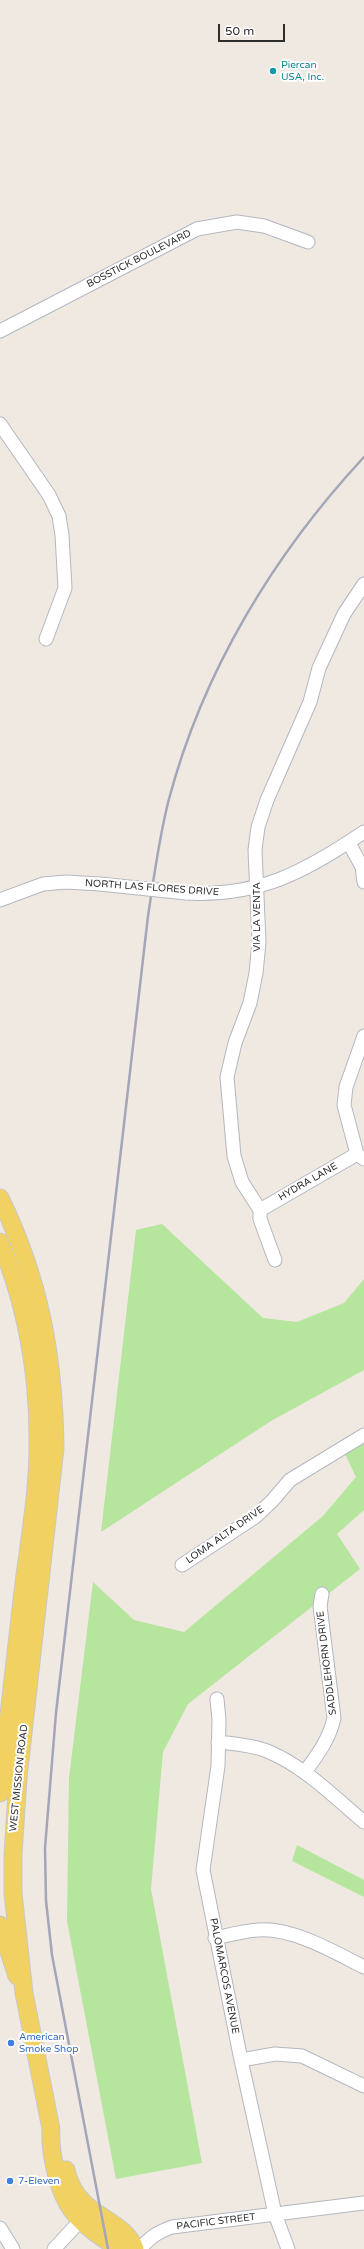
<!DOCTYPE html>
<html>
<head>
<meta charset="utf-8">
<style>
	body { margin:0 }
	#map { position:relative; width:364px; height:2249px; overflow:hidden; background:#efe9e1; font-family:"Varela Round",sans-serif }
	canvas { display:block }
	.scale { position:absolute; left:218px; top:24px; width:67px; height:18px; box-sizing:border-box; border:2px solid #2e2e2e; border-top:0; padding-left:5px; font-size:12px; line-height:14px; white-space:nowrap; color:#2e2e2e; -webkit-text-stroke:3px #fff; paint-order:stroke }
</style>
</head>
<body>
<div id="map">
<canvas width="364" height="2249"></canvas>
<div class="scale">50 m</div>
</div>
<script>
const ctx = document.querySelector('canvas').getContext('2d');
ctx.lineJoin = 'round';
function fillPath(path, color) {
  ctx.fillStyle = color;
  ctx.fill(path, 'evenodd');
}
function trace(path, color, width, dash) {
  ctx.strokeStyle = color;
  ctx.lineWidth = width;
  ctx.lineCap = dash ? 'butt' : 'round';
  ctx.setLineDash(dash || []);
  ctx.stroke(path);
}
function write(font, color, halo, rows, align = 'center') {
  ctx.font = font + ' "Varela Round",sans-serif';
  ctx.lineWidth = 4;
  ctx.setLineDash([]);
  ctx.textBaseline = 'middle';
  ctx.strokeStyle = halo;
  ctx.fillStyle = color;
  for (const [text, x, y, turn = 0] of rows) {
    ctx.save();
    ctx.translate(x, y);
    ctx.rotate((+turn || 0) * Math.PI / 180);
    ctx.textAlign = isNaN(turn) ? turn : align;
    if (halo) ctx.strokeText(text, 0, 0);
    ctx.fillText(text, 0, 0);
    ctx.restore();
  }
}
const green = new Path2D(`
	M 162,1224 L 263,1318 L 297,1322 L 344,1303 L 364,1279 L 364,1370 L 271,1421 L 101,1532 L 136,1230 Z
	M 364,1444 L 364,1510 L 337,1534 L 360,1569 L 188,1704 L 163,1752 L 151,1889 L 202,2163 L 116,2179 L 67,1921 L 69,1778 L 93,1582 L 134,1620 L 184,1632 L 323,1516 L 356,1477 L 345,1454 Z
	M 297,1845 L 364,1880 L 364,1897 L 292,1861 Z`);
const minor = new Path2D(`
	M 0,331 L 197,229 L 237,222 L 264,226 L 308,242
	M 0,424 L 49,495 L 59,516 L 62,535 L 65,588 L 46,639
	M 349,843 L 362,867 L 364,882
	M 186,893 C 259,897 305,872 364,832
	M 0,900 L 43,884 L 66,882 L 100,884
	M 364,1036 L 346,1087 L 344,1105 L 357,1154 L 364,1159
	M 260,1210 L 357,1154
	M 275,1260 L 260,1219 L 260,1210 L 242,1182 L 234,1156 L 227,1077 L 235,1043 L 250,1003 L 256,973 L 259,942 L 255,850 L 258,827 L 267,800 L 310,702 L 319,668 L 344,614 L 364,584
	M 182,1565 L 255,1517 L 272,1501 L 290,1480 L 364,1435
	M 217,1699 L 219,1720 L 218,1766 L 203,1870 L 241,2060 L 275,2214 L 288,2249
	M 218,1742 C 235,1744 252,1745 267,1751 C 304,1766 334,1797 364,1822
	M 305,1772 C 318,1754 329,1740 334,1718 L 320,1606 L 322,1594
	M 215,1938 C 229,1935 243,1931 258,1930 C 292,1927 334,1952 364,1967
	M 241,2060 L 275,2054 L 302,2056 L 364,2086
	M 0,2228 L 13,2249
	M 54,2249 L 80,2221
	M 140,2249 C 150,2237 158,2232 172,2227 L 364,2203`);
const major = new Path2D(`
	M 0,1198 C 40,1280 54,1357 55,1448 L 18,1778 L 13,1854 L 13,1893 L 24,1993 L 51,2129 C 50,2143 52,2155 55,2168 C 65,2214 82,2224 119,2249
	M 0,1242 C 26,1303 38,1372 38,1437 C 39,1489 29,1541 23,1591 C 15,1659 8,1726 0,1793
	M 0,1925 L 17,1976
	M 66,2170 C 77,2219 123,2216 135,2249`);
const rail = new Path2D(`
	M 108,2249 L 52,1955 L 46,1901 L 45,1848 L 56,1713 L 148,916 C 154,877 159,837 169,799 C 203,671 274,554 364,457`);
const minorBridge = new Path2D(`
	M 100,884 L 186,893`);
const markers = [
	[273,71,4,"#0f9aa8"],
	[11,2043,4,"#3f7fe0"],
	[10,2181,4,"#3f7fe0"]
];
const cultureNames = [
	["Piercan",281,65],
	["USA, Inc.",281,77]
];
const streetNames = [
	["BOSSTICK BOULEVARD",139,259,-27],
	["NORTH LAS FLORES DRIVE",152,888,4],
	["VIA LA VENTA",257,917,-90],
	["HYDRA LANE",308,1182,-30],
	["LOMA ALTA DRIVE",225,1535,-35],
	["SADDLEHORN DRIVE",327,1663,-97],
	["WEST MISSION ROAD",19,1778,-84],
	["PALOMARCOS AVENUE",224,1976,79],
	["PACIFIC STREET",216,2222,-7]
];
const shopNames = [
	["American",19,2037],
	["Smoke Shop",19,2049],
	["7-Eleven",18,2181]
];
fillPath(green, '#b6e59e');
trace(minor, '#b4b7c1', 15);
trace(major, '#c9c9c9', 19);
trace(minor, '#fff', 13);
trace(major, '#f2d163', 17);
trace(rail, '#a3a6b8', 2.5);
trace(minorBridge, '#b4b7c1', 15, []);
trace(minorBridge, '#fff', 13);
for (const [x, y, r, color] of markers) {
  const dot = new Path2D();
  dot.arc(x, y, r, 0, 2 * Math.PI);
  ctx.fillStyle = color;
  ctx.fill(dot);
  trace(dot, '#fff', 1.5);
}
write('10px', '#0d838f', '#fff', cultureNames, 'left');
write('10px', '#2e2e2e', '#fff', streetNames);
write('10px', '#366cbe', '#fff', shopNames, 'left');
</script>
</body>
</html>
